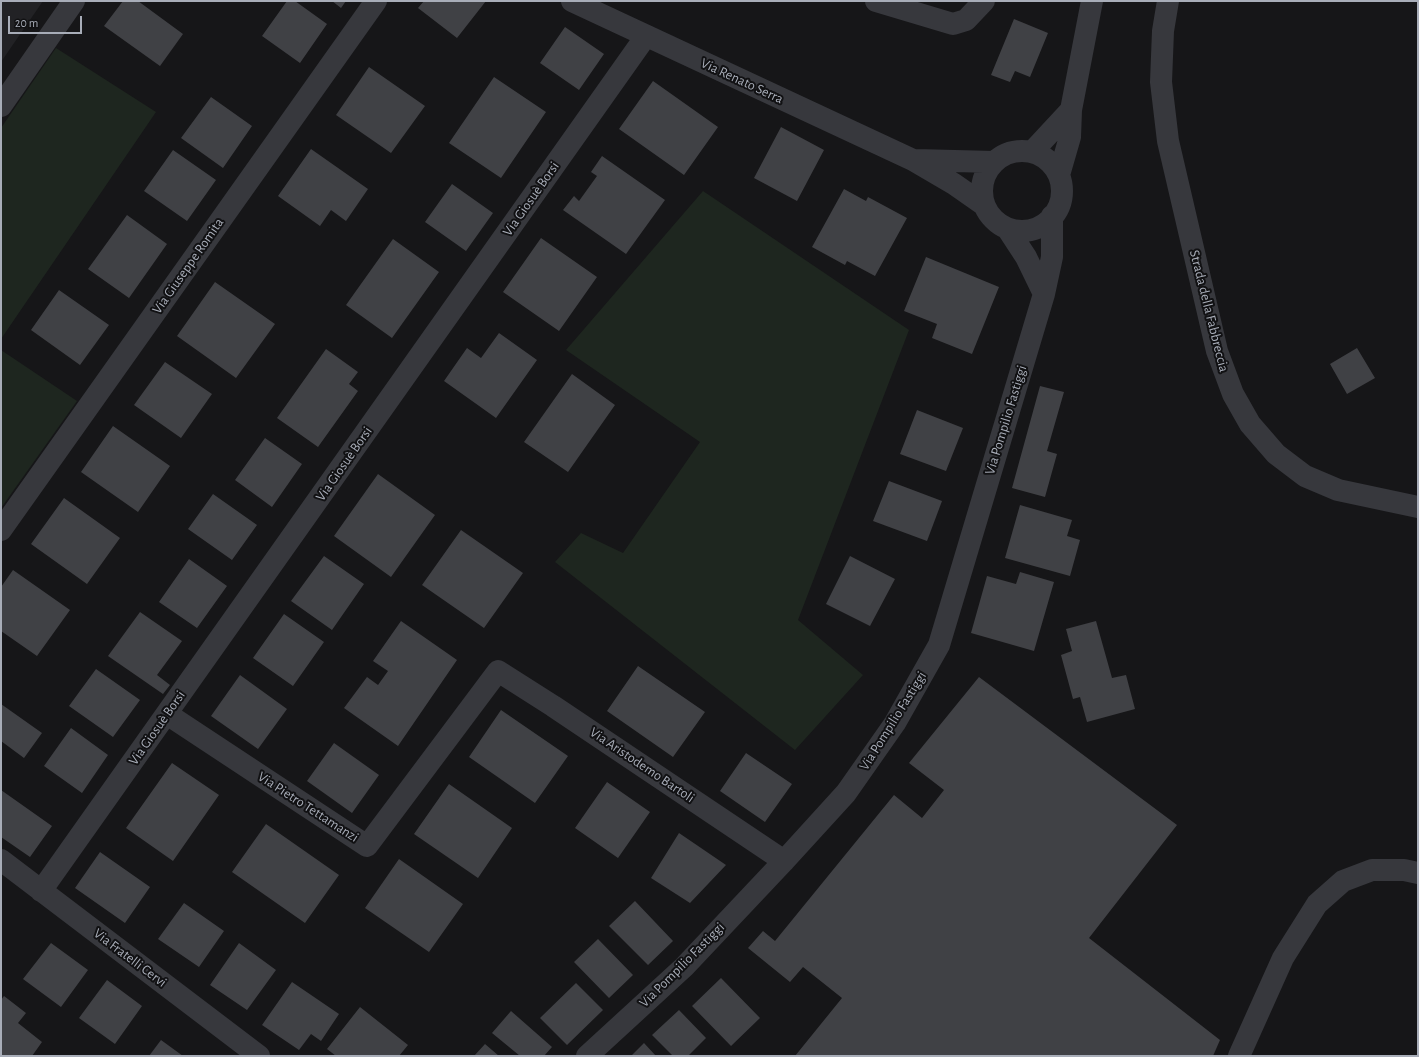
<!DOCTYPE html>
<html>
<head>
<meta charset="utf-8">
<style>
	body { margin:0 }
	#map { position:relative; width:1419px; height:1057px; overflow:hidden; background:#161618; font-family:"Alegreya Sans",sans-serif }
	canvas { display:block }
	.frame { position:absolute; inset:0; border:2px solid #a8adb8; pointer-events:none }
	.scale { position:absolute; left:8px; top:16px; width:74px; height:18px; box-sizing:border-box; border:2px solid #a8adb8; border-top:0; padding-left:5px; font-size:12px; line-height:14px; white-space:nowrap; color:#a8adb8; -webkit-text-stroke:3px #111113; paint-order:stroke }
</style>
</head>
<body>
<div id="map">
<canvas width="1419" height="1057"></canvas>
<div class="frame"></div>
<div class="scale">20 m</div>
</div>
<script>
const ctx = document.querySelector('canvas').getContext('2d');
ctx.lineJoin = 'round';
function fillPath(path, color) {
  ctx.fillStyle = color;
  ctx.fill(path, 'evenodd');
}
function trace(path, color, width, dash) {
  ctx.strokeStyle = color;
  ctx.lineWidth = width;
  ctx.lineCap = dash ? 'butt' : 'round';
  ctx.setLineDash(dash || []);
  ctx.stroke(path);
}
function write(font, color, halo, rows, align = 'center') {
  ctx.font = font + ' "Alegreya Sans",sans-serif';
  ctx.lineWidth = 4;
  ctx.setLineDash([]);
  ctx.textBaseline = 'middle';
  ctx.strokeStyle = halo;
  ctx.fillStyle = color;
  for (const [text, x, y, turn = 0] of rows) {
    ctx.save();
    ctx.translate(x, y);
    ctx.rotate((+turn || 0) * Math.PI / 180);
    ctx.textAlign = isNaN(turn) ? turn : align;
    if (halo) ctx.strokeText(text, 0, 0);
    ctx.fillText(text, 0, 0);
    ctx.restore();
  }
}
const built = new Path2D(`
	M 1,1 L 43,1 L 1,62 Z`);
const green = new Path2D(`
	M 56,48 L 156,112 L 1,339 L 1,128 Z
	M 703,191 L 909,330 L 798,620 L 863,675 L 795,750 L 555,562 L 581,533 L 623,553 L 700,442 L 566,350 Z
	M 1,350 L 77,401 L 1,508 Z`);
const building = new Path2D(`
	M 123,1 L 138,1 L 183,34 L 160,66 L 104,26 Z
	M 287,1 L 295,1 L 327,24 L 300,63 L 262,36 Z
	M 332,1 L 346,1 L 341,8 Z
	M 424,1 L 486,1 L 457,38 L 418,8 Z
	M 1014,19 L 1048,33 L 1030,77 L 1015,71 L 1010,82 L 991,75 Z
	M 565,27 L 604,54 L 579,90 L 540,63 Z
	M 369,67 L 425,106 L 391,153 L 336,115 Z
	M 494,77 L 546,112 L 501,178 L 449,143 Z
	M 653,81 L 718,127 L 684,175 L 619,129 Z
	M 211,97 L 252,126 L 223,168 L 181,138 Z
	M 781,127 L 824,150 L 797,201 L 754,178 Z
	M 311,149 L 368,189 L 346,221 L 331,210 L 320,226 L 278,196 Z
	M 173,150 L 216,180 L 187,221 L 144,191 Z
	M 602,156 L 665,200 L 626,254 L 563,210 L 574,196 L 579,201 L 597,176 L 591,172 Z
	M 452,184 L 493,213 L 466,251 L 425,222 Z
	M 844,189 L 866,201 L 868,197 L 907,218 L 875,276 L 847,261 L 845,265 L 812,247 Z
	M 127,215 L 167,244 L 129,298 L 88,269 Z
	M 541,238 L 597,277 L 559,331 L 503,292 Z
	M 393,239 L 439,272 L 392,338 L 346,305 Z
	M 926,257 L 999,287 L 972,354 L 932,338 L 937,324 L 904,311 Z
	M 215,282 L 275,324 L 236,378 L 177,336 Z
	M 59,290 L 109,325 L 80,365 L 31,330 Z
	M 499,333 L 537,360 L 496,418 L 444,381 L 467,348 L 481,358 Z
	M 1357,348 L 1375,378 L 1347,394 L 1330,364 Z
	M 326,349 L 358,372 L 349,384 L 358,391 L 318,447 L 277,418 Z
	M 165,362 L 212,394 L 181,438 L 134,405 Z
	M 572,374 L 615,405 L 568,472 L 524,442 Z
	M 1040,386 L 1064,392 L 1047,451 L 1057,454 L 1045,497 L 1012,488 Z
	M 917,410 L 963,428 L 946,471 L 900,454 Z
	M 113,426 L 170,466 L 138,512 L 81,472 Z
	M 265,438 L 302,464 L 272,507 L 235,480 Z
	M 378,474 L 435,515 L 391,577 L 334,536 Z
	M 889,481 L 942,501 L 927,541 L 873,521 Z
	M 213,494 L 257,525 L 232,560 L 188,529 Z
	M 64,498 L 120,538 L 87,584 L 31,544 Z
	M 1020,505 L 1072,520 L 1067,536 L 1080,540 L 1070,576 L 1005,558 Z
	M 461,530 L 523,573 L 484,628 L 422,585 Z
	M 324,556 L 364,584 L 332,630 L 291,601 Z
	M 850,556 L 895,579 L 870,626 L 826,604 Z
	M 189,559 L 227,586 L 197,628 L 159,602 Z
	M 13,570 L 70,610 L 37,656 L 1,631 L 1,587 Z
	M 1020,572 L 1054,582 L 1034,651 L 971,633 L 987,576 L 1016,584 Z
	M 140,612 L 182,641 L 157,675 L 170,685 L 163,694 L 108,656 Z
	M 284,614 L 324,642 L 293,686 L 253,658 Z
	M 401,621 L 457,660 L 398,746 L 344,708 L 367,677 L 378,685 L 388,671 L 373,661 Z
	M 1096,621 L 1112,678 L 1126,675 L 1135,709 L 1087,722 L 1080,697 L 1073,699 L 1061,655 L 1072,651 L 1066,629 Z
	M 638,666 L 705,712 L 673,757 L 607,711 Z
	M 96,669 L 140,700 L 113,737 L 69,706 Z
	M 240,675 L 287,709 L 258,749 L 211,716 Z
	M 979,677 L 1177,825 L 1089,938 L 1220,1040 L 1213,1056 L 795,1056 L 842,998 L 803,967 L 790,982 L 748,948 L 763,931 L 775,941 L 894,795 L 922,818 L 944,790 L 909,763 Z
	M 1,704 L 42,733 L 24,758 L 1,741 Z
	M 501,710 L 568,756 L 535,803 L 469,757 Z
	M 71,728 L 108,755 L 82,793 L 44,766 Z
	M 334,743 L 379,775 L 352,813 L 307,781 Z
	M 746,753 L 792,784 L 765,822 L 720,791 Z
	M 172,763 L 219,795 L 173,861 L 126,828 Z
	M 607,782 L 650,812 L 618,858 L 575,828 Z
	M 449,784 L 512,828 L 478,878 L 414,834 Z
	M 1,790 L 52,826 L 30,857 L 1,837 Z
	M 266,824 L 339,875 L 305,923 L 232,872 Z
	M 679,833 L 726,865 L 690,903 L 651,878 Z
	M 100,852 L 150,887 L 125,923 L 75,888 Z
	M 399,859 L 463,904 L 429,952 L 365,908 Z
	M 635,901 L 673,941 L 648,965 L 609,926 Z
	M 184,903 L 224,931 L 199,967 L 158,939 Z
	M 598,939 L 633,975 L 609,998 L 574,962 Z
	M 51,943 L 88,970 L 61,1007 L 23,979 Z
	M 239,943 L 276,970 L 247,1010 L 210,985 Z
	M 721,978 L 760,1018 L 731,1046 L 692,1006 Z
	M 107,980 L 142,1006 L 115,1044 L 79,1018 Z
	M 292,982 L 339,1014 L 321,1041 L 311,1034 L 299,1050 L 262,1025 Z
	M 576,983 L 603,1010 L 567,1045 L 540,1018 Z
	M 4,996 L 26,1013 L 18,1023 L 42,1042 L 32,1056 L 1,1056 L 1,1000 Z
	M 360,1007 L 408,1045 L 399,1056 L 336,1056 L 327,1049 Z
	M 679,1010 L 706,1038 L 688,1056 L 673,1056 L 652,1035 Z
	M 511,1011 L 552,1047 L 544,1056 L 520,1056 L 492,1033 Z
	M 161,1040 L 183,1056 L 149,1056 Z
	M 644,1043 L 656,1056 L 631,1056 Z
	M 485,1044 L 499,1056 L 474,1056 Z`);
const minor = new Path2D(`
	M 572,1 L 913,160 L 954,184 L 984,205
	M 876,1 L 953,24 L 966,20 L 984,1
	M 1168,1 L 1163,31 L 1161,82 L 1168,141 L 1217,351 L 1233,394 L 1250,424 L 1276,454 L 1305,476 L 1338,490 L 1418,507
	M 1,106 L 74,1
	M982 191a40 40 0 1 1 80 0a40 40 0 1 1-80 0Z
	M 1032,152 L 1071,110
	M 915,160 L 994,162
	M 1059,175 L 1070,137 L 1071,110 L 1092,1
	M 1007,228 L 1026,257 L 1044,294
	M 1,530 L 376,1
	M 167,714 L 367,846 L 498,671 L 553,706 L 784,861
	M 1,860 L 259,1056
	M 41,891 L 646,36
	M 587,1056 L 684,967 L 784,861 L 846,793 L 895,723 L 939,645 L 1044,294 L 1052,257 L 1052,216
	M 1239,1056 L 1283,958 L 1317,904 L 1343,881 L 1372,870 L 1404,870 L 1418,873`);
const streetNames = [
	["Via Renato Serra",742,81,25],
	["Via Giosuè Borsi",531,199,-55],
	["Via Giuseppe Romita",188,266,-55],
	["Strada della Fabbreccia",1209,311,76],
	["Via Pompilio Fastiggi",1006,420,-73],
	["Via Giosuè Borsi",344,464,-55],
	["Via Pompilio Fastiggi",893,721,-58],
	["Via Giosuè Borsi",157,728,-55],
	["Via Aristodemo Bartoli",642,765,34],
	["Via Pietro Tettamanzi",308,807,33],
	["Via Fratelli Cervi",130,958,37],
	["Via Pompilio Fastiggi",682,965,-45]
];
fillPath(built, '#222225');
fillPath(green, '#1e261f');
fillPath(building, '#404145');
trace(minor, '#37383d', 22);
write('14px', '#a8adb8', '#111113', streetNames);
</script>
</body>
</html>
